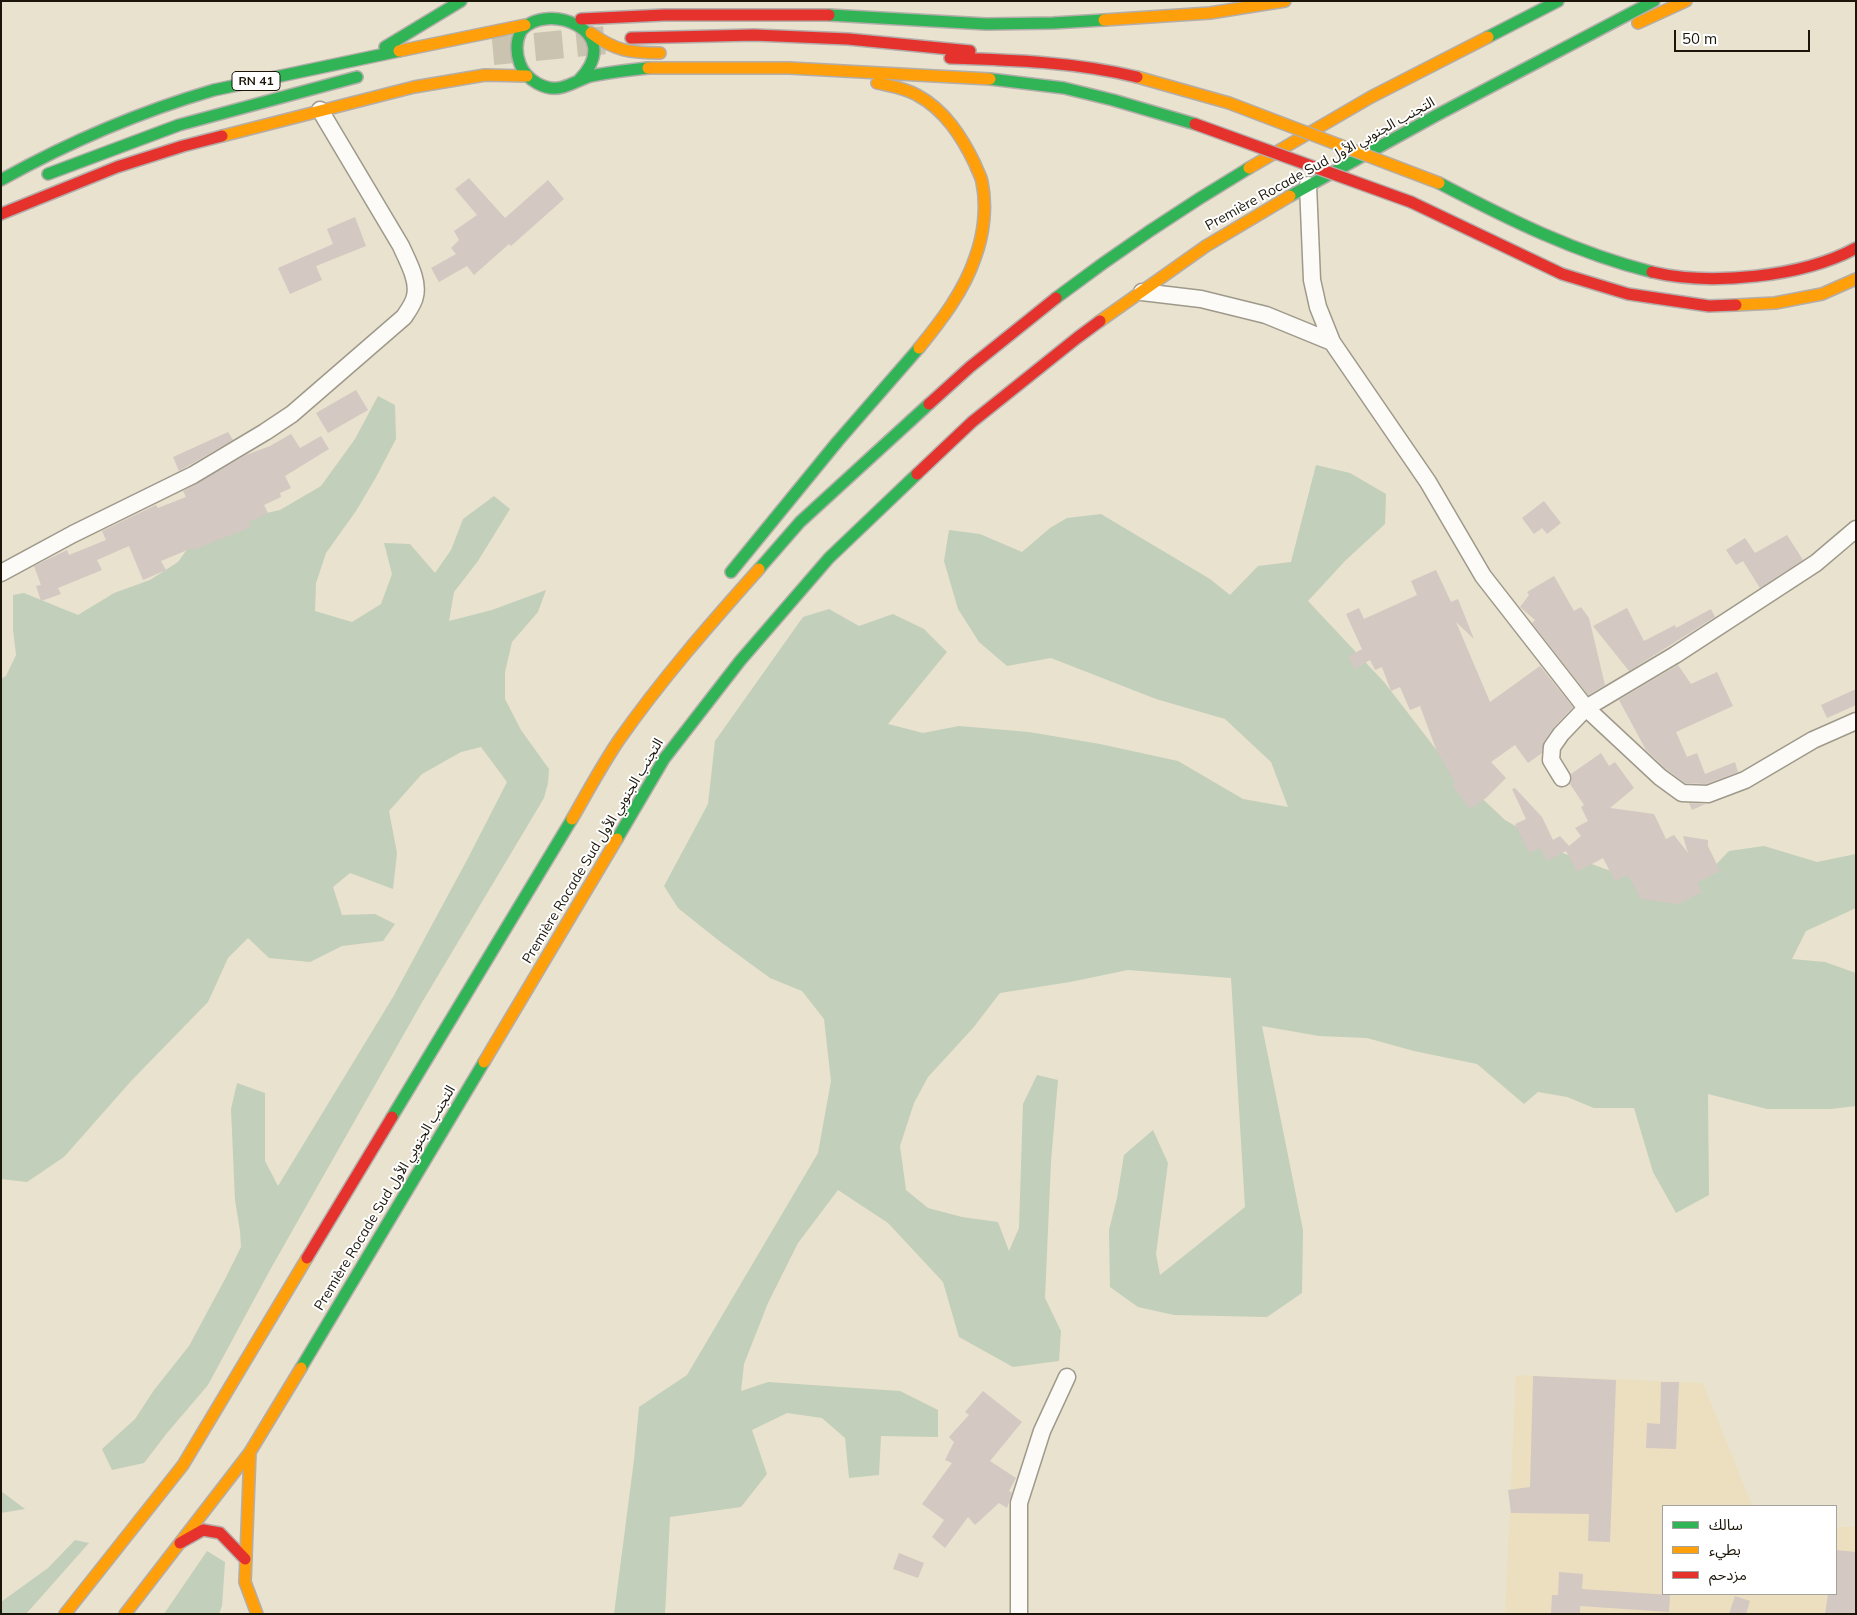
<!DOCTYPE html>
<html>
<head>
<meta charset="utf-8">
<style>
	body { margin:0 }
	#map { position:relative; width:1857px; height:1615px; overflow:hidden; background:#e9e2ce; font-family:Mulish,"Noto Sans Arabic",sans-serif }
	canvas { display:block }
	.frame { position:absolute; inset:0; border:2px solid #1b1609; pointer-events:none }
	.legend { position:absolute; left:1662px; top:1505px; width:175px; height:90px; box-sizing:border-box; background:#fff; border:1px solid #a4a29d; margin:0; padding:6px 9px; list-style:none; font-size:15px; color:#1b1609 }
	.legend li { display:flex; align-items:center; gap:10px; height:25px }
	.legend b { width:25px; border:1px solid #a4a29d }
	.scale { position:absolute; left:1674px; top:30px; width:136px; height:22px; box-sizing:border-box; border:2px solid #1b1609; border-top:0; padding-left:6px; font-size:15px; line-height:18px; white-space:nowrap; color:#1b1609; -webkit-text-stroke:4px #fff; paint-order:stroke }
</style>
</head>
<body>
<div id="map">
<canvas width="1857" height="1615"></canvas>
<div class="frame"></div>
<ul class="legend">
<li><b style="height:6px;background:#30b455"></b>سالك</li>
<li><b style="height:6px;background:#ff9f0a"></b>بطيء</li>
<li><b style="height:6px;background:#e5322d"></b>مزدحم</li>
</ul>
<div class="scale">50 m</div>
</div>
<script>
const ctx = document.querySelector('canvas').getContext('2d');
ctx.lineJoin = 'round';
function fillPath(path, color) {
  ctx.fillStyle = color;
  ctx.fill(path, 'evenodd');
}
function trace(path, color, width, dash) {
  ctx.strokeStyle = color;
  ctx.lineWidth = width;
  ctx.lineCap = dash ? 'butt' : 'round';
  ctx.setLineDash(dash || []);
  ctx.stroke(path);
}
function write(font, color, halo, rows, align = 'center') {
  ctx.font = font + ' Mulish,"Noto Sans Arabic",sans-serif';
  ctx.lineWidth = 4;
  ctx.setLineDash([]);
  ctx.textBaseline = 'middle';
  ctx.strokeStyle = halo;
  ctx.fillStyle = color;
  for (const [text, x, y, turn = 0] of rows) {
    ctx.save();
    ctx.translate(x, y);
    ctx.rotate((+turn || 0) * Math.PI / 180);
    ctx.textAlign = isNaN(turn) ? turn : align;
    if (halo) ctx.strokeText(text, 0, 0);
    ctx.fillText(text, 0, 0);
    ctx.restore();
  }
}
const built = new Path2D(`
	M 1516,1375 L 1703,1383 L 1752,1506 L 1663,1506 L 1663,1594 L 1836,1594 L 1836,1527 L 1856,1527 L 1856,1614 L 1505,1614 Z`);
const green = new Path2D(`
	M 378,396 L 395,405 L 396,439 L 375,479 L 356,511 L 326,553 L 316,583 L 315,611 L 352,622 L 381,604 L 392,574 L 384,543 L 410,544 L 435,573 L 451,550 L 463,519 L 494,496 L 510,509 L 478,561 L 454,592 L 449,621 L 492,610 L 546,590 L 538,612 L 512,642 L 505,672 L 505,699 L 521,730 L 549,769 L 548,783 L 544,798 L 421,1004 L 270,1270 L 208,1385 L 167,1433 L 144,1463 L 112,1470 L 102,1449 L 135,1419 L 154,1390 L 189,1346 L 225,1279 L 241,1247 L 240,1231 L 235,1200 L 231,1109 L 237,1083 L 265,1093 L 265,1161 L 278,1186 L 393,997 L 467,860 L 507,782 L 481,747 L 461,752 L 422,774 L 389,811 L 397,853 L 393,889 L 350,873 L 333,887 L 342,915 L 375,914 L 395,924 L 383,941 L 342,946 L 310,962 L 269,958 L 248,938 L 228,958 L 208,1002 L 132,1080 L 64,1157 L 27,1182 L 1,1179 L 1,679 L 6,676 L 16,655 L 13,629 L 13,595 L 24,593 L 78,615 L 114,593 L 150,580 L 178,562 L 198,534 L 222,523 L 280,510 L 321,486 L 355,439 Z
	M 1316,465 L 1350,473 L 1386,494 L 1385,524 L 1345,561 L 1308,601 L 1384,682 L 1452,770 L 1505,820 L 1560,852 L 1605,869 L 1679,889 L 1704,877 L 1729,851 L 1764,846 L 1817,862 L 1856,854 L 1856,908 L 1806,931 L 1792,959 L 1825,962 L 1856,973 L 1856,1106 L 1831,1109 L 1767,1109 L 1708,1094 L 1709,1195 L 1676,1213 L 1653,1172 L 1634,1108 L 1594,1108 L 1567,1097 L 1538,1092 L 1524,1104 L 1477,1064 L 1414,1051 L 1367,1038 L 1319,1036 L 1262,1026 L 1303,1230 L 1302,1293 L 1267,1317 L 1174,1315 L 1138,1307 L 1110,1287 L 1109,1230 L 1117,1198 L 1124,1155 L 1153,1130 L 1168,1163 L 1156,1254 L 1160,1275 L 1245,1207 L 1231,978 L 1128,970 L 1070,982 L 1000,993 L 973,1028 L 928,1077 L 914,1103 L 900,1146 L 906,1190 L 928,1208 L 962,1217 L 998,1222 L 1009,1251 L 1019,1228 L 1023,1104 L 1037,1075 L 1058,1080 L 1051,1161 L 1045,1298 L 1061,1331 L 1059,1361 L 1013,1367 L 959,1337 L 943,1282 L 888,1223 L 838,1190 L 798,1243 L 768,1303 L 744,1364 L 741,1391 L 768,1382 L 900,1391 L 938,1410 L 938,1437 L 881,1436 L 879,1475 L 849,1478 L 845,1438 L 822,1418 L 787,1413 L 752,1430 L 767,1474 L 741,1507 L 670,1517 L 665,1614 L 614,1614 L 634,1460 L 639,1407 L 687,1375 L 818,1153 L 831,1081 L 824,1019 L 802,991 L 770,978 L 718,940 L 678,908 L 664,886 L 708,804 L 715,741 L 803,617 L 829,609 L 859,626 L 893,614 L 924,629 L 947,652 L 888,724 L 923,733 L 959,726 L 1029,732 L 1100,744 L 1178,761 L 1243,799 L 1288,807 L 1271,762 L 1225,719 L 1156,699 L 1051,658 L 1007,666 L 979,642 L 958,609 L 944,561 L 949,530 L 980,534 L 1022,552 L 1050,528 L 1067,518 L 1101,514 L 1210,579 L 1230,595 L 1258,566 L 1291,562 Z
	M 1,1491 L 25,1509 L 1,1513 Z
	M 75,1540 L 89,1543 L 26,1614 L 1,1614 L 1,1602 L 48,1568 Z
	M 207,1551 L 225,1562 L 222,1606 L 219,1614 L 164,1614 Z`);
const building = new Path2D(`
	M 469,178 L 505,218 L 548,180 L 564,199 L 511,246 L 509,244 L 474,275 L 467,266 L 439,282 L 431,268 L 456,254 L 451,248 L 459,240 L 454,231 L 477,215 L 455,189 Z
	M 355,217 L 366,246 L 316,266 L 322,280 L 290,294 L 278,268 L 333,244 L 327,229 Z
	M 356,390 L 368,410 L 328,433 L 316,413 Z
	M 228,432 L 233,440 L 179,471 L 173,457 Z
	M 291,434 L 300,448 L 321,436 L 329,449 L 285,476 L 291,488 L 280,493 L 281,497 L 264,505 L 268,513 L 249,522 L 251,527 L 193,550 L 192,548 L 161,561 L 166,570 L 143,580 L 129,546 L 97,560 L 102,570 L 58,588 L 61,594 L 41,601 L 36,586 L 41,585 L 34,566 L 67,550 L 69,555 L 106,540 L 102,531 L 156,505 L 158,508 L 186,497 L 183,491 L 246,455 L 270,446 Z
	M 1544,501 L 1561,523 L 1547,534 L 1542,528 L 1534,534 L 1522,518 Z
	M 1787,535 L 1803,560 L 1760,588 L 1743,561 L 1736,565 L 1726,550 L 1745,538 L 1755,553 Z
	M 1436,570 L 1451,602 L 1458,599 L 1474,639 L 1456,622 L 1490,702 L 1540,666 L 1573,707 L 1554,727 L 1544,741 L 1542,753 L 1528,763 L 1515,745 L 1491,762 L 1506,778 L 1486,798 L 1470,809 L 1452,785 L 1455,783 L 1436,749 L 1420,706 L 1410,710 L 1400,687 L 1391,691 L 1382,667 L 1375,670 L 1370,660 L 1355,669 L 1348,657 L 1362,649 L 1346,614 L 1359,608 L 1364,619 L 1417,595 L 1411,581 Z
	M 1554,576 L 1574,611 L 1581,607 L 1589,618 L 1605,685 L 1588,695 L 1532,623 L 1535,620 L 1520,607 L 1529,595 L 1527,592 Z
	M 1627,608 L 1644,641 L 1675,625 L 1676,628 L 1711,609 L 1715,617 L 1629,671 L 1593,626 Z
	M 1678,665 L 1691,684 L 1717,672 L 1733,706 L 1676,732 L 1687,757 L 1697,753 L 1705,774 L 1735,762 L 1738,772 L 1706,784 L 1685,783 L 1666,769 L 1646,750 L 1619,700 Z
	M 1856,689 L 1856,705 L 1827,718 L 1821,705 Z
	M 1601,753 L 1609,766 L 1615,762 L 1634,788 L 1610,808 L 1654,814 L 1666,839 L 1674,835 L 1688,853 L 1683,836 L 1708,840 L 1708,846 L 1720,871 L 1697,883 L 1702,892 L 1679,904 L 1641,899 L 1628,875 L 1615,881 L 1603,858 L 1577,872 L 1566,851 L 1547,861 L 1540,848 L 1529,853 L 1515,824 L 1526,819 L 1512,789 L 1515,788 L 1542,817 L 1553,840 L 1560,836 L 1569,846 L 1581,836 L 1575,828 L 1588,821 L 1581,807 L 1584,805 L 1570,784 L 1572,778 L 1571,774 Z
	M 1689,803 L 1705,804 L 1692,810 Z
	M 1533,1376 L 1616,1380 L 1610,1542 L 1588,1541 L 1589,1514 L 1511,1513 L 1508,1490 L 1530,1487 Z
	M 1661,1382 L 1679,1382 L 1676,1449 L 1646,1448 L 1647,1423 L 1660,1424 Z
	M 983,1391 L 1022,1422 L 990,1461 L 1016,1478 L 1009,1491 L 1012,1493 L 1007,1508 L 999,1503 L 975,1525 L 968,1517 L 945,1548 L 932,1537 L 944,1520 L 922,1504 L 952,1463 L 945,1460 L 954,1442 L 949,1437 L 969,1415 L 965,1412 Z
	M 1836,1550 L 1856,1552 L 1856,1614 L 1825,1614 L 1828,1594 L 1836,1594 Z
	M 899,1553 L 924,1563 L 918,1578 L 893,1569 Z
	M 1559,1572 L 1583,1574 L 1582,1589 L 1670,1595 L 1669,1612 L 1580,1606 L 1580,1614 L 1551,1613 L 1552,1595 L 1558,1595 Z
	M 1735,1596 L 1750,1601 L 1746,1614 L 1729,1614 Z`);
const highwayTunnel = new Path2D(`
	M 493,51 L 617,39`);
const street = new Path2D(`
	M 1308,185 L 1312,280 L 1318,307 L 1332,342 L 1428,482 L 1483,576 L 1586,708 L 1660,777 L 1682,793 L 1708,794 L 1745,780 L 1813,740 L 1856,721
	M 1142,292 L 1201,299 L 1266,315 L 1332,342
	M 1,573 L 73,534 L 193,475 L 265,432 L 292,414 L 404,317 C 408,311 414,303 415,296 C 419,280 407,260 401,246 L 320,110
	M 1562,778 L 1551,760 L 1552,747 L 1561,734 L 1586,708 L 1675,655 L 1816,563 L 1856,529
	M 1019,1614 L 1019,1503 L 1042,1431 L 1067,1377`);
const fast = new Path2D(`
	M 829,15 L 986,24 L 1053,23 L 1104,20
	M 1488,37 L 1558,1
	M 385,47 L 461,1
	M 990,79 L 1064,88 L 1113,100 L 1195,124
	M 579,80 C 627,31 546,0 521,31 C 516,41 516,53 520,64 C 526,80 546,92 563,87 C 573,84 581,79 591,76 C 610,72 629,70 648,68
	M 48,174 L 179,125 L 357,77
	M 1,180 C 69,142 139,112 214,90 L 399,51
	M 1439,183 C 1508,219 1576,253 1652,272
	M 1290,196 L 1437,115 L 1654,1
	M 1056,298 C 1118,251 1182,208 1249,168
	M 759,569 L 800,522 L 929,404
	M 731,572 L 838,441 L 919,348
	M 617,839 L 664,759 L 740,661 L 829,558 L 917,474
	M 392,1117 L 572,819
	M 301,1368 L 484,1062`);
const slow = new Path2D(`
	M 1104,20 L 1210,13 L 1285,1
	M 1638,23 L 1686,1
	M 591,33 C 615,51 631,53 660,53
	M 399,51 L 525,25
	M 648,68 L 789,68 L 990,79
	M 1137,77 L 1229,103
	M 877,83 C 891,86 905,88 917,95 C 945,110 962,137 975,164 C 977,170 981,176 982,182 C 987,206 984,234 975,258 C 964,291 941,321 919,348
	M 222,136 L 414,87 L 485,75 L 527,76
	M 1249,168 L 1371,97 L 1488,37
	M 1736,305 L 1775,303 L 1822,294 L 1856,279
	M 1100,321 L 1206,246 L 1290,196
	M 572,819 C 587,793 602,765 619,740 C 661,680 710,624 759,569
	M 484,1062 L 617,839
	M 250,1452 L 245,1582 L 257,1614
	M 65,1614 L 183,1465 L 307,1258
	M 125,1614 L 250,1452 L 301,1368`);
const jam = new Path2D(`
	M 581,19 L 664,15 L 829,15
	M 631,38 L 754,35 L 848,39 L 970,51
	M 950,58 C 1013,60 1075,62 1137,77
	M 1411,202 L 1562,274 L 1628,294 L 1709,306 L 1736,305
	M 1,214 L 117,167 L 183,146 L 222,136
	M 1652,272 C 1710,286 1803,277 1856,248
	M 929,404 L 970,367 L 1056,298
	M 917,474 L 972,422 L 1077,338 L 1100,321
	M 307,1258 L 392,1117
	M 180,1543 L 203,1530 L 220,1533 L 245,1559`);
const slowBridge = new Path2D(`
	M 1229,103 L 1439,183`);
const jamBridge = new Path2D(`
	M 1195,124 L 1411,202`);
const shields = [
	[256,81,48]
];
const shieldNames = [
	["RN 41",256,81]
];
const streetNames = [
	["Première Rocade Sud التجنب الجنوبي الأول",1320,164,-29],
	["Première Rocade Sud التجنب الجنوبي الأول",593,851,-59],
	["Première Rocade Sud التجنب الجنوبي الأول",385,1198,-59]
];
fillPath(built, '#ebdfbf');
fillPath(green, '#c2cfbb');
fillPath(building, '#d3c8c2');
trace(highwayTunnel, '#cac3b0', 28, [28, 14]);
trace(street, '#9e998a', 19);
trace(fast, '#b3adab', 14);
trace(slow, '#b3adab', 14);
trace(jam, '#b3adab', 14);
trace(street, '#fcfbf8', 16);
trace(fast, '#30b455', 11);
trace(slow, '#ff9f0a', 11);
trace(jam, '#e5322d', 11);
trace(slowBridge, '#b3adab', 14, []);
trace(jamBridge, '#b3adab', 14, []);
trace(slowBridge, '#ff9f0a', 11);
trace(jamBridge, '#e5322d', 11);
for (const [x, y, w] of shields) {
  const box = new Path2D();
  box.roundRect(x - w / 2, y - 9.5, w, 19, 4);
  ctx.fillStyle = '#fff';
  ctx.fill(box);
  trace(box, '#1b1609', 1);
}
write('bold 12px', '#1b1609', null, shieldNames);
write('14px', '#1b1609', '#fff', streetNames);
</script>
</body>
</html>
